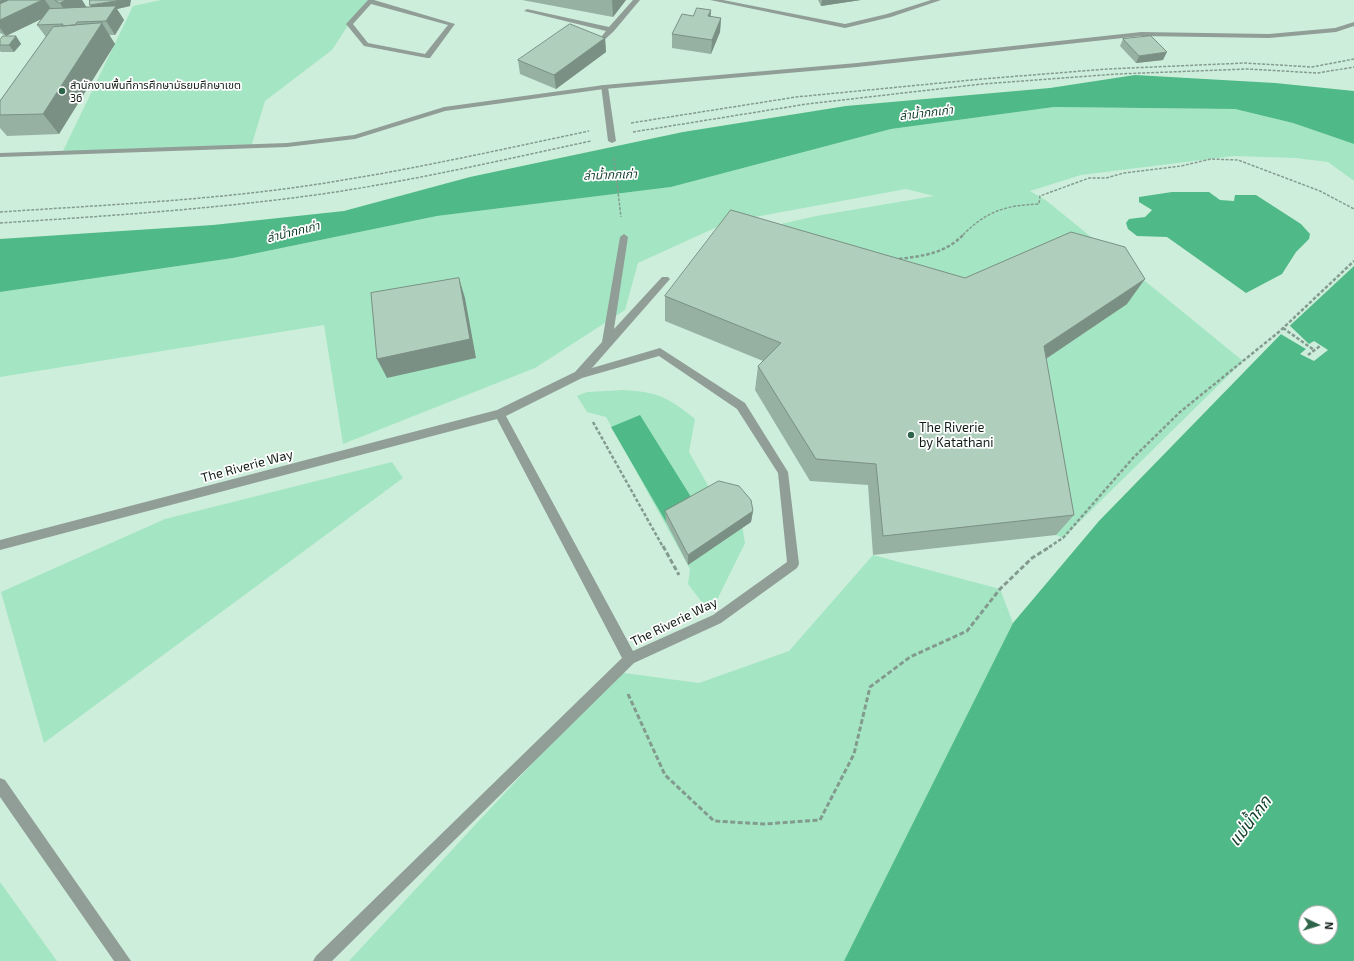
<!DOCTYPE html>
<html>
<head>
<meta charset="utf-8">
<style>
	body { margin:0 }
	#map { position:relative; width:1354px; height:961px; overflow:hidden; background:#ceeedc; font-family:"Exo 2",sans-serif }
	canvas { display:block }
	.north { position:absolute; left:1298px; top:905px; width:40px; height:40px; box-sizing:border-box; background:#fff; border:1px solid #a0a5a2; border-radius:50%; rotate:94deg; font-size:11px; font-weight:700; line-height:16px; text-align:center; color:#111d16 }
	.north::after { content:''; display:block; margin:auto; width:14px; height:18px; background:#2e644a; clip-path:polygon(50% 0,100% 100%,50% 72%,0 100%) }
</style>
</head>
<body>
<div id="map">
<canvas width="1354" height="961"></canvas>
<div class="north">N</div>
</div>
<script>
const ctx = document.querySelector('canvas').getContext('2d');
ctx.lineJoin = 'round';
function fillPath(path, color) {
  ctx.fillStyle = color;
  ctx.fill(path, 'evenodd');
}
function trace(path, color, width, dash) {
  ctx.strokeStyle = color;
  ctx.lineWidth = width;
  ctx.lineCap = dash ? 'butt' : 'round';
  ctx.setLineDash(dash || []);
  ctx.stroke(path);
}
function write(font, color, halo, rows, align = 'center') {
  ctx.font = font + ' "Exo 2","Noto Sans Thai",sans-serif';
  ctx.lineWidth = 3.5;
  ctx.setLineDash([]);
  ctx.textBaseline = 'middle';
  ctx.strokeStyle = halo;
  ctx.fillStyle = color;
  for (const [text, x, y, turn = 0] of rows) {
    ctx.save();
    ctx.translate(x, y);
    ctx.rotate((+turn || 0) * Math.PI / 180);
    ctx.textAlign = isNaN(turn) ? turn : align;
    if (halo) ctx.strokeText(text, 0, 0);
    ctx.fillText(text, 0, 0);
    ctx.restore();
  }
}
const green = new Path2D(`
	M 161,0 L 369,0 L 349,24 L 332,50 L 265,101 L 251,147 L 62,153 L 133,6 Z
	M 1054,107 L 1235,109 L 1293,123 L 1354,144 L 1354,181 L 1328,162 L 1295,158 L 1234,156 L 1081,175 L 1030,191 L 1047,201 L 1243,361 L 1063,538 L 1056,535 L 954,303 L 729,236 L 816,216 L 934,196 L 906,189 L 728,222 L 638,263 L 625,310 L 535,368 L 343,444 L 324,325 L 0,377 L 0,292 L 233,258 L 437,216 L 671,187 L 891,129 Z
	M 623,390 C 658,392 668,397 695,419 L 689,452 L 710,489 L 740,512 L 745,543 L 716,602 L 707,609 L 688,584 L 690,569 L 606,417 L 587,412 L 577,396 L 587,392 Z
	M 392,462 L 403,478 L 44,743 L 1,592 L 165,519 Z
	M 873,555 L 1000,589 L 1013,623 L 844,961 L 349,961 L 617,672 L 699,683 L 789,651 Z
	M 0,882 L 57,961 L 0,961 Z`);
const water = new Path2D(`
	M 1135,75 L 1275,83 L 1354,91 L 1354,144 L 1293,123 L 1235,109 L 1054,107 L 891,129 L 671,187 L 437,216 L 233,258 L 0,292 L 0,239 L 213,225 L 344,211 L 470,177 L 683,132 L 846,106 L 1050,88 Z
	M 1172,192 L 1209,192 L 1220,200 L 1234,201 L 1235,195 L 1256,195 L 1301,224 L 1310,234 L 1309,239 L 1296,252 L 1282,274 L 1246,293 L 1167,237 L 1137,236 L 1128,229 L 1126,223 L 1129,219 L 1145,217 L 1152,210 L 1139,202 L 1139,197 Z
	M 1354,266 L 1354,961 L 844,961 L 1013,623 L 1099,521 L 1282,333 ZM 1306,913 L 1330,913 L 1330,937 L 1306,937 Z
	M 640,415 L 696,505 L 666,522 L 611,427 Z`);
const pier = new Path2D(`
	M 1288,324 L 1309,344 L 1314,341 L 1328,350 L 1314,361 L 1300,354 L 1306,349 L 1279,333 Z`);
const pathFar2 = new Path2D(`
	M 631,123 L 796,97 L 982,79 L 1107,69 L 1245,63 L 1312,67 L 1354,59
	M 633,132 L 807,104 L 982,84 L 1117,74 L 1247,69 L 1318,73 L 1354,67
	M 614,158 L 621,217
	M 0,212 C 105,205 215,200 319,184 C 410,170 499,150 589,131
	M 0,223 C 107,216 215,209 322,194 C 412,181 502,160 591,141
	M 963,235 C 986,211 1007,205 1039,204 L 1040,196 L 1089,178 L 1106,178 L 1124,173 L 1181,166 L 1211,159 L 1238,160 L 1320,191 L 1354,209`);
const pathFar1 = new Path2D(`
	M 899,259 C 924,256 946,253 964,234
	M 1283,328 L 1314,350
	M 1308,355 L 1320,346
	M 593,422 L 663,547
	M 1049,547 L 1063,538 L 1133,458 L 1180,412 L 1280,331 L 1354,261`);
const path = new Path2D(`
	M 663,546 L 679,575
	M 628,694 L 665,775 L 714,821 L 764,824 L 820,820 L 854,754 L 870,687 L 910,657 L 967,631 L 1000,589 L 1032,558 L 1051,546`);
const service = new Path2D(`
	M 368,0 L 374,0 L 455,24 L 430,58 L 427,58 L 364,46 L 346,24 ZM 371,4 L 448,25 L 425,54 L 368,43 L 353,24 Z
	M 633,0 L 640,0 L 614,31 L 600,44 L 597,42 L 606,31 L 524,11 L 527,9 L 609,27 Z
	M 601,85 L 608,87 L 616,141 L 612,143 L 608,141 Z
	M 624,234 L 628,237 L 614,329 L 662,277 L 668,277 L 670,279 L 592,368 L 660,348 L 745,403 L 788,472 L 799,564 L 797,568 L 721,623 L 634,663 L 332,961 L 313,961 L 316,956 L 622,658 L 497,419 L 0,550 L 0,540 L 497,410 L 575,372 L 602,342 L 620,237 ZM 659,356 L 737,409 L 778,473 L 787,562 L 713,615 L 633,651 L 506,416 L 582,378 Z
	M 0,778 L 5,780 L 131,961 L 114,961 L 0,797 Z`);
const minor = new Path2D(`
	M 710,0 L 723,0 L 845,24 L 887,14 L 931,0 L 941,0 L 891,17 L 845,28 Z
	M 1354,22 L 1354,26 L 1336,32 L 1269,38 L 1141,36 L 857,67 L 604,89 L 445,111 L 355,139 L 287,147 L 0,157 L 0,153 L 287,143 L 354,135 L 444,107 L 604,85 L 857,63 L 1141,32 L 1269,34 L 1335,28 Z`);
const wall = new Path2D(`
	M 0,0 L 82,0 L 86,7 L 91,7 L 90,5 L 130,6 L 117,9 L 124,20 L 115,35 L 109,35 L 115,44 L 59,134 L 7,136 L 0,128 L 0,101 L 46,37 L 37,25 L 41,19 L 6,36 L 0,33 Z
	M 522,0 L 626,0 L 613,17 Z
	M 818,0 L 861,0 L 821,6 Z
	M 711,10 L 710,17 L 721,18 L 720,32 L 711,54 L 672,48 L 672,34 L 693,16 Z
	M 16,36 L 21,44 L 14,52 L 1,52 L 0,51 L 0,40 Z
	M 605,38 L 606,52 L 556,89 L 520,74 L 518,60 Z
	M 1123,39 L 1163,60 L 1136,63 L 1120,46 Z
	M 965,278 L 1127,304 L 1046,359 L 1074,515 L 1056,535 L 873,555 L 868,485 L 810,481 L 755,390 L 758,366 L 763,361 L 665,321 L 665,296 Z
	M 665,511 L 753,511 L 751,522 L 688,565 L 666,522 Z`);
const shadedWall = new Path2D(`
	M 1,0 L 10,0 L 0,19 L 0,1 Z
	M 42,0 L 45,0 L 54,13 L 6,36 L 0,28 L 0,20 Z
	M 66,0 L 82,0 L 87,8 L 69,17 L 60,3 Z
	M 122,0 L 131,0 L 130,6 L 117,9 L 124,20 L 115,35 L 106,21 L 94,13 L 90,5 Z
	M 612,0 L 626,0 L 613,17 Z
	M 822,0 L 861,0 L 821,6 Z
	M 711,10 L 710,24 L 708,16 Z
	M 721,18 L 720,32 L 711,54 L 712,40 Z
	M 102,23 L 115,44 L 59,134 L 43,114 Z
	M 16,36 L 21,44 L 14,52 L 9,45 Z
	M 605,38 L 606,52 L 556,89 L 554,75 Z
	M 1167,52 L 1163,60 L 1136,63 L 1139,56 Z
	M 459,278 L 465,298 L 476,358 L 387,378 L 377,359 Z
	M 1145,279 L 1127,304 L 1029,370 L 1044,346 Z
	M 753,511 L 751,522 L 688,565 L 688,555 Z`);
const building = new Path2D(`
	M 9,0 L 42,0 L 0,20 L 0,4 Z
	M 55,0 L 66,0 L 60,3 Z
	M 90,0 L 122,0 L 90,5 Z
	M 116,6 L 106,21 L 77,22 L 75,25 L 62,26 L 63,24 L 37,25 L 49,9 Z
	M 697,8 L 711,10 L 708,16 L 721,18 L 712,40 L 672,34 L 682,14 L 693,16 Z
	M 102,23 L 43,114 L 0,115 L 0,101 L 53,27 Z
	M 570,24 L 605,38 L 554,75 L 518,60 Z
	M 3,36 L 16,36 L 9,45 L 0,45 L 0,40 Z
	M 1151,36 L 1167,52 L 1139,56 L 1123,39 Z
	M 731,210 L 965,278 L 1071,232 L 1125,247 L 1145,279 L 1044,346 L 1074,515 L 883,536 L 876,464 L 816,459 L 758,366 L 781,343 L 665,296 Z
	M 459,278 L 470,339 L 377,359 L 371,293 Z
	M 719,481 L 739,486 L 751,500 L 753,511 L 688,555 L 665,511 Z`);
const markers = [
	[62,91,4,"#2e644a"],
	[911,435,4,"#2e644a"]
];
const farPoinames = [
	["สำนักงานพื้นที่การศึกษามัธยมศึกษาเขต",70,85],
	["36",70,98]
];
const farWaternames = [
	["ลำน้ำกกเก่า",926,113,-7],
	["ลำน้ำกกเก่า",610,175,-2],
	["ลำน้ำกกเก่า",293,232,-14]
];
const poiNames = [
	["The Riverie",919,428],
	["by Katathani",919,443]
];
const streetNames = [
	["The Riverie Way",247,466,-15],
	["The Riverie Way",674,622,-26]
];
const nearWaternames = [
	["แม่น้ำกก",1250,821,-53]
];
fillPath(green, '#a4e6c3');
fillPath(water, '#4fb987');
fillPath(pier, '#ceeedc');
trace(pathFar2, '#839b8e', 1.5, [3, 1.5]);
trace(pathFar1, '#839b8e', 2.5, [3.5, 2]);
trace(path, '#839b8e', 3, [5, 2.5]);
fillPath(service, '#919e97');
fillPath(minor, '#919e97');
fillPath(wall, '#96b1a2');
fillPath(shadedWall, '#7a9084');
fillPath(building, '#afcebc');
trace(building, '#7a9084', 1);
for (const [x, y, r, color] of markers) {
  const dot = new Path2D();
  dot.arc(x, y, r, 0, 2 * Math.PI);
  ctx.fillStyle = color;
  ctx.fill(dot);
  trace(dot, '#fff', 1.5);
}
write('11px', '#111d16', '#fff', farPoinames, 'left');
write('italic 12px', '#123f2a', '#fff', farWaternames);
write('13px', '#111d16', '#fff', poiNames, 'left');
write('13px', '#111d16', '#fff', streetNames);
write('italic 17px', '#123f2a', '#fff', nearWaternames);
</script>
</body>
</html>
